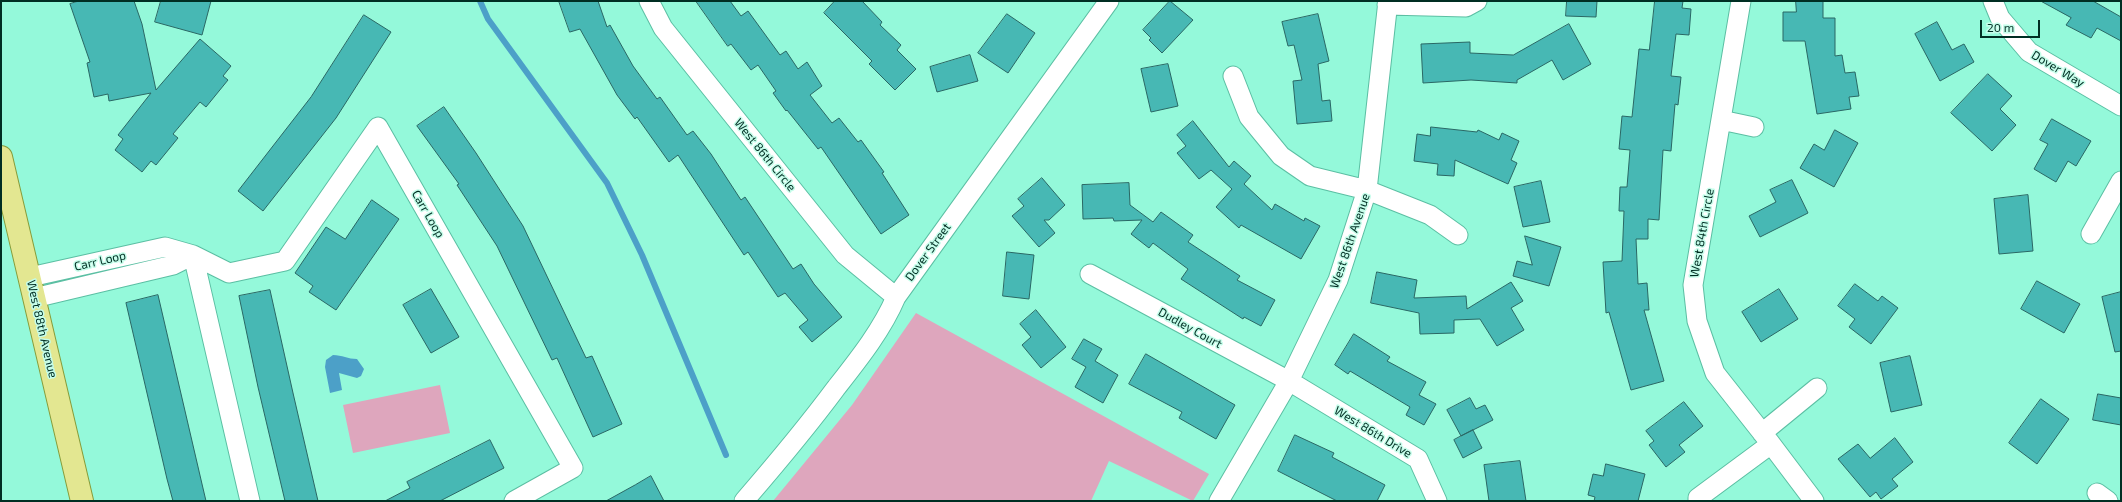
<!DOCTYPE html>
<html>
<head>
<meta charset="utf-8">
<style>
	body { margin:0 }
	#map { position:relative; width:2122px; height:502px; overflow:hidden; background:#94f9da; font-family:"Exo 2",sans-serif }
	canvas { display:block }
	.frame { position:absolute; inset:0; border:2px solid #002e23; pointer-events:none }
	.scale { position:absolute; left:1980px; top:20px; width:60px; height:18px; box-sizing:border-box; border:2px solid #002e23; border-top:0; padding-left:5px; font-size:12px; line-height:14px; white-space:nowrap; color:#002e23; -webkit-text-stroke:3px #c5fdea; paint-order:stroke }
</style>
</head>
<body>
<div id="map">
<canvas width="2122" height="502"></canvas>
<div class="frame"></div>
<div class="scale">20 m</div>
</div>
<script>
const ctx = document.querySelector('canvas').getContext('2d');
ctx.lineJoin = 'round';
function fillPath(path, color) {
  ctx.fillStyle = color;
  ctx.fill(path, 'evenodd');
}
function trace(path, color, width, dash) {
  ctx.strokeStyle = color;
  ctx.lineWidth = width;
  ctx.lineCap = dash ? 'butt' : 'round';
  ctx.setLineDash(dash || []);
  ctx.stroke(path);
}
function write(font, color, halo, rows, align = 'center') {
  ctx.font = font + ' "Exo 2",sans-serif';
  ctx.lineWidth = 3;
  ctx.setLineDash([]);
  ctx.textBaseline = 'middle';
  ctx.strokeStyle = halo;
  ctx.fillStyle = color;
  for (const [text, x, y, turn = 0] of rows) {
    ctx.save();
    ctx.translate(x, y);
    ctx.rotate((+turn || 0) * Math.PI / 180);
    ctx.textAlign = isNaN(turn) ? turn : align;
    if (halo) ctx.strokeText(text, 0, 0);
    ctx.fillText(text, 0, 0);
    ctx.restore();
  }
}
const green = new Path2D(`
	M 916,313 L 1209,474 L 1193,501 L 1109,461 L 1091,501 L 773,501 L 852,405 Z
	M 440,385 L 450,433 L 353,453 L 343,405 Z`);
const water = new Path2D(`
	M 333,355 C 342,355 348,359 357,359 L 364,369 L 361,376 L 357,378 L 339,373 L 342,390 L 330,393 L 325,367 L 326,360 Z`);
const stream = new Path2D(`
	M 480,1 L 488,19 L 607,183 L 642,255 L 726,455`);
const building = new Path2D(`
	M 79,1 L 134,1 L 142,24 L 156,90 L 200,39 L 231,66 L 223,76 L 228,80 L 206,107 L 200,102 L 173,134 L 178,138 L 156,165 L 151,161 L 142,172 L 115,150 L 123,139 L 118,135 L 151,93 L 109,101 L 108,94 L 94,97 L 87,63 L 90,62 L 70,4 Z
	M 161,1 L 211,1 L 202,35 L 155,22 Z
	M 559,1 L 598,1 L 607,27 L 610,25 L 633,66 L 657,99 L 660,97 L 687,135 L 693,131 L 711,154 L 741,200 L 745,197 L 793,269 L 801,264 L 814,284 L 842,317 L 812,342 L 799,327 L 808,320 L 785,293 L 778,297 L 748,252 L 744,255 L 678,155 L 669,162 L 637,117 L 635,119 L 617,95 L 580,29 L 570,32 Z
	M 696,1 L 730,1 L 741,16 L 748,11 L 780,55 L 786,51 L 798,69 L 807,62 L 822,86 L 810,95 L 832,123 L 839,118 L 858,142 L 861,140 L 884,172 L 882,173 L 909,215 L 881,234 L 821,147 L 818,149 L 787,110 L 786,111 L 773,93 L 776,91 L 758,65 L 751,70 L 731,44 L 728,46 Z
	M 835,1 L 862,1 L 882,22 L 880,25 L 901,45 L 897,50 L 916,69 L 895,90 L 869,64 L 872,61 L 824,13 Z
	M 1170,1 L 1193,20 L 1162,53 L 1149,40 L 1151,38 L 1143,30 Z
	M 1567,1 L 1597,1 L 1596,17 L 1566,16 Z
	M 1655,1 L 1683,1 L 1682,8 L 1691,9 L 1689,35 L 1676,34 L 1671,76 L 1681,77 L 1678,105 L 1675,104 L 1671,151 L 1663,150 L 1659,220 L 1648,219 L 1648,239 L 1636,239 L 1638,284 L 1647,283 L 1649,310 L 1644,310 L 1664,381 L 1631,390 L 1609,312 L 1606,313 L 1603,262 L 1622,261 L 1624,211 L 1619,211 L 1620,187 L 1627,187 L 1630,150 L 1619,149 L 1622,116 L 1632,117 L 1639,49 L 1649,50 Z
	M 1796,1 L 1823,1 L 1823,18 L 1835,18 L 1835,56 L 1842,55 L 1845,73 L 1855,72 L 1859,96 L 1849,97 L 1851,109 L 1817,114 L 1805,41 L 1783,41 L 1783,12 L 1796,12 Z
	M 2041,1 L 2093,1 L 2121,17 L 2121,41 L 2097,28 L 2091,38 L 2066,25 L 2071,18 Z
	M 1007,14 L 1035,33 L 1008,73 L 978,53 Z
	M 1318,14 L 1329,61 L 1318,64 L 1322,101 L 1330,100 L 1332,121 L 1297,124 L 1293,81 L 1302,80 L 1294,45 L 1288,46 L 1282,22 Z
	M 364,15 L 391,32 L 336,118 L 263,211 L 238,191 L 311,97 Z
	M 1937,22 L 1952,50 L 1964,44 L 1974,62 L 1940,81 L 1915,34 Z
	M 1569,24 L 1591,64 L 1563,80 L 1552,60 L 1517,80 L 1517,83 L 1471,80 L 1423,83 L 1421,44 L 1470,42 L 1470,53 L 1513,55 Z
	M 970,55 L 978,81 L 937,92 L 930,67 Z
	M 1168,64 L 1178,106 L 1151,112 L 1141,69 Z
	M 1988,74 L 2012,96 L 2000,109 L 2016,125 L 1992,151 L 1951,113 Z
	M 444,107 L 476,153 L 523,226 L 586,358 L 592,356 L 622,424 L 593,437 L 557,358 L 552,360 L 497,246 L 457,185 L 459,184 L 417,126 Z
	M 2052,119 L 2091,141 L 2076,166 L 2068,161 L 2056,182 L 2034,169 L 2048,144 L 2040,140 Z
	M 1193,121 L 1229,167 L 1234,161 L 1251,176 L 1244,184 L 1272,210 L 1275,204 L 1304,221 L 1305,218 L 1320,226 L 1301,259 L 1241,225 L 1239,228 L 1216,207 L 1232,189 L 1211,170 L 1199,179 L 1177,153 L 1186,146 L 1177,135 Z
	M 1431,127 L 1477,132 L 1478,130 L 1499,140 L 1502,133 L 1519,141 L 1511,160 L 1517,163 L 1508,184 L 1455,160 L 1454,176 L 1437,175 L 1438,164 L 1414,161 L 1417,134 L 1430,136 Z
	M 1835,130 L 1858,143 L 1834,187 L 1800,168 L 1814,144 L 1824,150 Z
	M 1042,178 L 1065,205 L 1049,220 L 1044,220 L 1055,233 L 1039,247 L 1012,216 L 1024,206 L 1018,199 Z
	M 1792,180 L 1808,213 L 1760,237 L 1749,216 L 1776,202 L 1770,190 Z
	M 1541,181 L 1550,222 L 1523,227 L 1514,187 Z
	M 1129,183 L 1130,205 L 1153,222 L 1161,212 L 1193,235 L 1188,242 L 1240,276 L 1237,280 L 1275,300 L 1261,326 L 1244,317 L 1243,319 L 1181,279 L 1188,269 L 1153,243 L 1149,248 L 1131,234 L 1142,220 L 1114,221 L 1113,218 L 1083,219 L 1082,185 Z
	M 2028,195 L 2033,251 L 1999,254 L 1994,199 Z
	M 372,200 L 399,219 L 336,310 L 309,292 L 313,286 L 295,273 L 326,227 L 345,239 Z
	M 1525,236 L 1561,247 L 1549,286 L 1513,276 L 1517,261 L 1532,265 Z
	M 1007,252 L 1034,255 L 1029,299 L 1003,296 Z
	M 1377,272 L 1417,280 L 1414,298 L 1466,296 L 1467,309 L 1511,282 L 1523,301 L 1511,308 L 1524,330 L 1497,346 L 1480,319 L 1454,320 L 1454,333 L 1420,334 L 1419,313 L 1371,303 Z
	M 2037,281 L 2080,304 L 2064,333 L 2021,309 Z
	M 1855,284 L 1878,301 L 1882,296 L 1898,308 L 1871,344 L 1849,327 L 1855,319 L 1838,306 Z
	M 431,289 L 459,337 L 431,353 L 403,305 Z
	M 1779,289 L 1798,319 L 1761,342 L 1742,312 Z
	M 270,290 L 293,393 L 318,501 L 285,501 L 258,387 L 239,296 Z
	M 2121,292 L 2121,351 L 2115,352 L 2102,297 Z
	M 158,295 L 202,484 L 206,501 L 173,501 L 167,479 L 126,303 Z
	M 1036,310 L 1066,347 L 1041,368 L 1022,345 L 1031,337 L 1020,324 Z
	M 1354,334 L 1390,357 L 1387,361 L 1426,382 L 1419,395 L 1436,404 L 1424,425 L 1406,415 L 1410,407 L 1350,371 L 1348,374 L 1335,365 Z
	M 1084,339 L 1102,349 L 1095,361 L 1118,375 L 1103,403 L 1075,387 L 1086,367 L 1072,359 Z
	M 1146,354 L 1235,405 L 1216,439 L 1179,418 L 1182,412 L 1129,384 Z
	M 1910,356 L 1922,405 L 1891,412 L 1880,363 Z
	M 2098,394 L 2121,398 L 2121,425 L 2093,420 Z
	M 1470,398 L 1476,409 L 1485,405 L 1493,420 L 1461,436 L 1447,410 Z
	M 2041,399 L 2069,419 L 2037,464 L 2009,443 Z
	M 1684,402 L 1703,426 L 1679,445 L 1685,452 L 1666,467 L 1649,445 L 1654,441 L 1646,431 Z
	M 1473,430 L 1482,448 L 1463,458 L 1454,440 Z
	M 1295,435 L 1334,453 L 1332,457 L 1385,485 L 1377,501 L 1337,501 L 1278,471 Z
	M 1895,438 L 1913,462 L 1892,479 L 1898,486 L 1881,499 L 1876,492 L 1870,497 L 1838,459 L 1858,444 L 1870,458 Z
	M 490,440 L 504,468 L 440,501 L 385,501 L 410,488 L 407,482 Z
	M 1520,461 L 1526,501 L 1489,501 L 1484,465 Z
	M 1606,464 L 1645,474 L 1638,501 L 1594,501 L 1595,497 L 1588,495 L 1593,474 L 1603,476 Z
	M 651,476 L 664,501 L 606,501 L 635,485 Z`);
const minor = new Path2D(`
	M 649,1 L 663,28 L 845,255 L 896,297
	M 1993,1 L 2000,18 L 2029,52 L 2121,106
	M 1387,5 L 1466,7 L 1477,1
	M 1233,76 L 1249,117 L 1281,156 L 1310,176 L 1367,190 L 1430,215 L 1458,235
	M 1721,120 L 1754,127
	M 2091,234 L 2121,181
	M 1090,274 L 1289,381 L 1418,459 L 1437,501
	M 30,277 L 165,247 L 193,255
	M 34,298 L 173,265 L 193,255
	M 1762,433 L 1817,388
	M 1771,444 L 1814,501
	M 2097,493 L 2108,501
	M 250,501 L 193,255 L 229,273 L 285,261 L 378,127 L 573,468 L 514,501
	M 744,501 C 776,464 807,427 836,388 C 858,360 882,330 896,297 L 1109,1
	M 1219,501 L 1289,381 L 1338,280 L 1367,190 L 1388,1
	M 1698,501 L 1698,498 L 1771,444 L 1715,373 L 1697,321 L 1693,285 L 1741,1`);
const major = new Path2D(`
	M 1,157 L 82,501`);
const streetNames = [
	["Dover Way",2058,69,31],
	["West 86th Circle",765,155,51],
	["Carr Loop",428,214,60],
	["West 84th Circle",1702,233,-80],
	["West 86th Avenue",1350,241,-71],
	["Dover Street",928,252,-54],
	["Carr Loop",100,261,-13],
	["Dudley Court",1190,328,29],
	["West 88th Avenue",42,329,77],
	["West 86th Drive",1373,432,31]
];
fillPath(green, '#dea6bd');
fillPath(water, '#4ca0c8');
trace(stream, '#4ca0c8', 6);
fillPath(building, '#47b8b4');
trace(building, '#2a6764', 1);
trace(minor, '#5bbfa3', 21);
trace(major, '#879c3a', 24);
trace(minor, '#fff', 19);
trace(major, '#e3e791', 22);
write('12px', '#002e23', '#c5fdea', streetNames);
</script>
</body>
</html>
